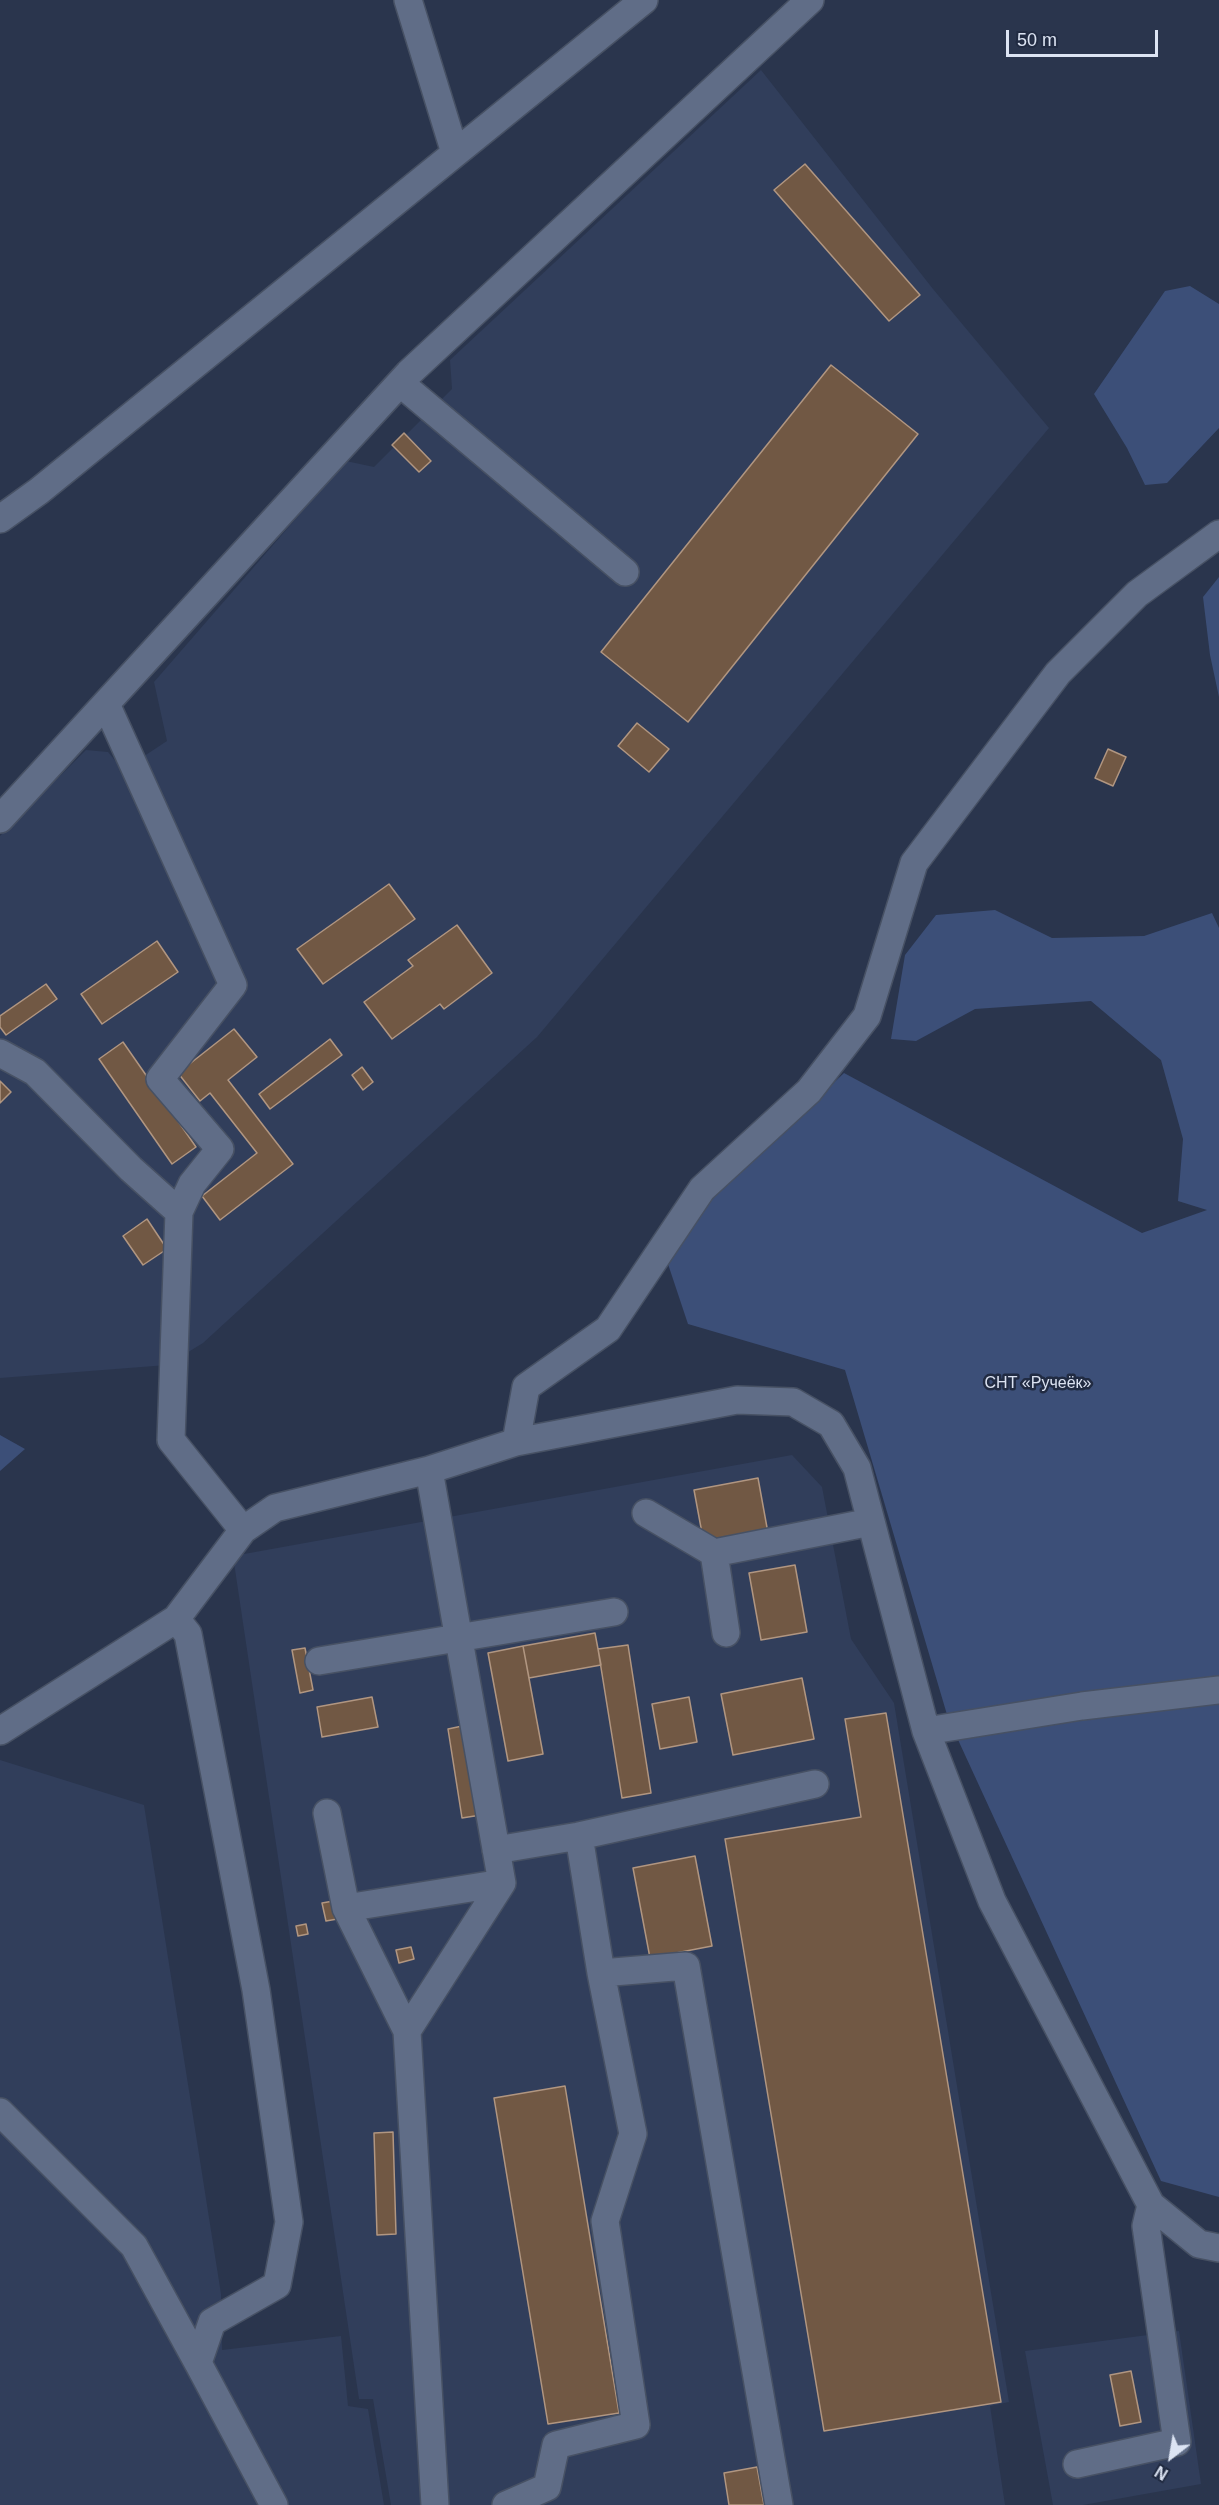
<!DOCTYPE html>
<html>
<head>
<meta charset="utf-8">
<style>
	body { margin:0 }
	#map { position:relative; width:1219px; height:2505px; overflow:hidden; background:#2a354d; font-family:Arial,sans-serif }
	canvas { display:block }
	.north { position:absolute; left:1141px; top:2427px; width:60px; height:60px; -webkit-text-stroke:4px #212b42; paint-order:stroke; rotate:211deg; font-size:16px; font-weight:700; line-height:24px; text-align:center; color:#dce4f3 }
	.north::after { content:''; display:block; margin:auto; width:21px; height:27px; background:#dce4f3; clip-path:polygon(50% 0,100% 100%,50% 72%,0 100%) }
	.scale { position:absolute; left:1006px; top:30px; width:152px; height:27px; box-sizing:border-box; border:3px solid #dce4f3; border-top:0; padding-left:8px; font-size:18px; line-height:21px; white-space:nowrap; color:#dce4f3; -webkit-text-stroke:4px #212b42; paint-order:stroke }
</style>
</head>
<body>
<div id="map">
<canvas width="1219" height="2505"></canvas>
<div class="north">N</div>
<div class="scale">50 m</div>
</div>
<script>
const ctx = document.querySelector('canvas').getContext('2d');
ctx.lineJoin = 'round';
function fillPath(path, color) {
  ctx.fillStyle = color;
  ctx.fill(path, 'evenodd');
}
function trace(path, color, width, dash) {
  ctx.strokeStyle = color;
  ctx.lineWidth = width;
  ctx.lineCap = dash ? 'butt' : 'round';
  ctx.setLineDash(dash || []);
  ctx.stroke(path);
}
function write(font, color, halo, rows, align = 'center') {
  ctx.font = font + ' Arial,sans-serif';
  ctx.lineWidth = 5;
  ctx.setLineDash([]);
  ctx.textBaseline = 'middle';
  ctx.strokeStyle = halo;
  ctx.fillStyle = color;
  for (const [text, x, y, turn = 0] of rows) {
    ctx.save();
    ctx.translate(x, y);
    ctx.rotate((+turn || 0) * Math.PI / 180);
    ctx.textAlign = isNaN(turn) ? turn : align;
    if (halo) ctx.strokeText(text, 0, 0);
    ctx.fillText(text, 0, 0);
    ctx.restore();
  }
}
const built = new Path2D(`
	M 761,70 L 933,289 L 1049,428 L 537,1037 L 203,1343 L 167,1365 L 0,1378 L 0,836 L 86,750 L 108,752 L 123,770 L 167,741 L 154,682 L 346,461 L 374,467 L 452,389 L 450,360 Z
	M 792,1455 L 822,1487 L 851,1639 L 894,1703 L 1009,2402 L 990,2406 L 1005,2505 L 391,2505 L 373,2399 L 359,2399 L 233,1556 Z
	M 0,1760 L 144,1805 L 221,2294 L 222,2350 L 341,2336 L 348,2406 L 368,2409 L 384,2505 L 0,2505 Z
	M 1179,2331 L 1201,2484 L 1083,2505 L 1053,2505 L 1025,2351 Z`);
const green = new Path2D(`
	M 1190,286 L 1219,304 L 1219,428 L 1167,483 L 1145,485 L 1127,448 L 1094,394 L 1165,291 Z
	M 1219,577 L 1219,697 L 1210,655 L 1203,597 Z
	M 995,910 L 1052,938 L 1144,936 L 1212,913 L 1219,928 L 1219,2197 L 1161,2181 L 948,1718 L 845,1370 L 688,1324 L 662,1246 L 844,1073 L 1142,1233 L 1207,1210 L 1178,1201 L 1183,1139 L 1161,1060 L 1091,1001 L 975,1009 L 916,1041 L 891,1039 L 905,955 L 936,915 Z
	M 0,1435 L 25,1449 L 0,1471 Z`);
const building = new Path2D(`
	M 805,164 L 920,295 L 889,321 L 774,190 Z
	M 831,365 L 918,434 L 688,722 L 601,652 Z
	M 404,433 L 431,461 L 419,472 L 392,445 Z
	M 637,723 L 669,749 L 649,772 L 618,746 Z
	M 1108,749 L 1126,757 L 1113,786 L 1095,778 Z
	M 389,884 L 415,919 L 323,984 L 297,949 Z
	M 457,925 L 492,973 L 444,1009 L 440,1004 L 392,1039 L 364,1002 L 413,966 L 408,960 Z
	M 157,941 L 178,972 L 102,1024 L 81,994 Z
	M 46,984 L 57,999 L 6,1035 L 0,1027 L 0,1016 Z
	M 234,1029 L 257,1057 L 228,1080 L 293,1164 L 220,1220 L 202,1196 L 257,1153 L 210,1093 L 200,1101 L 178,1073 Z
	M 330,1039 L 342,1055 L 270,1109 L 259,1094 Z
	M 123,1042 L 196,1147 L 172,1164 L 99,1059 Z
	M 362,1067 L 373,1082 L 363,1090 L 352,1075 Z
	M 0,1081 L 11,1092 L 0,1103 Z
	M 147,1219 L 167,1249 L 143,1265 L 123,1236 Z
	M 758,1478 L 768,1533 L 704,1544 L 694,1490 Z
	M 795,1565 L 807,1632 L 761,1640 L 749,1573 Z
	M 595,1633 L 601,1665 L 529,1678 L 523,1646 Z
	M 628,1645 L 651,1793 L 622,1798 L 598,1649 Z
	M 523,1646 L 543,1754 L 508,1761 L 488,1653 Z
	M 305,1648 L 313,1690 L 300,1693 L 292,1650 Z
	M 802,1678 L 814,1739 L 733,1755 L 721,1694 Z
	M 372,1697 L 378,1727 L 322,1737 L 317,1707 Z
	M 689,1697 L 697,1742 L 660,1749 L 652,1704 Z
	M 886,1713 L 1001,2402 L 824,2431 L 725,1839 L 861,1817 L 845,1719 Z
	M 467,1725 L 481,1815 L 462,1818 L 448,1729 Z
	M 695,1856 L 712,1946 L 650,1958 L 633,1868 Z
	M 339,1900 L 343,1918 L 326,1921 L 322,1903 Z
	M 306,1924 L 308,1934 L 298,1936 L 296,1926 Z
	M 411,1947 L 414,1959 L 399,1963 L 396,1950 Z
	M 565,2086 L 619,2413 L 548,2424 L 494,2098 Z
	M 393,2132 L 396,2234 L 377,2235 L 374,2133 Z
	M 1131,2371 L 1141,2422 L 1120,2426 L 1110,2375 Z
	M 757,2467 L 764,2505 L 729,2505 L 724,2473 Z`);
const minor = new Path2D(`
	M 408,0 L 455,153
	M 400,383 L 625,572
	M 0,519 L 39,491 L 644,0
	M 106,704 L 233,985 L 160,1079 L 220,1149 L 192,1184 L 179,1212 L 171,1440 L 243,1530
	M 0,819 L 409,373 L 810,0
	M 0,1053 L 35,1072 L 131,1169 L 179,1212
	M 516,1442 L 526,1387 L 608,1329 L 702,1189 L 809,1091 L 867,1016 L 914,863 L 1058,673 L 1137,594 L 1219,534
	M 429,1470 L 502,1883 L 407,2031 L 435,2505
	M 646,1513 L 714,1553 L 871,1522
	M 714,1553 L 726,1633
	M 176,1619 L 188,1634 L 256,1990 L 289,2222 L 277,2285 L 212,2322 L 198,2363 L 274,2505
	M 319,1661 L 614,1612
	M 0,1731 L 176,1619 L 243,1530 L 275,1508 L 429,1470 L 516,1442 L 737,1400 L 793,1402 L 831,1424 L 857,1468 L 926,1731 L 992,1901 L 1151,2205 L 1199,2244 L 1219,2248
	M 926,1731 L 1082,1706 L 1219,1690
	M 327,1813 L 346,1908 L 407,2031
	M 579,1836 L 815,1784
	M 496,1850 L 579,1836 L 601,1973 L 686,1966 L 779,2505
	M 346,1908 L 502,1883
	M 0,2112 L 134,2246 L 198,2363
	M 1077,2464 L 1177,2442 L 1146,2226 L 1151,2205
	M 506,2505 L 547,2487 L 556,2445 L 636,2425 L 605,2221 L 633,2134 L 601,1973`);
const parkNames = [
	["СНТ «Ручеёк»",1038,1384]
];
fillPath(built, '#313e5b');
fillPath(green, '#3c4f78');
fillPath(building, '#715844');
trace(building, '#b19681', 1.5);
trace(minor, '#475164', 30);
trace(minor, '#606d87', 27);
write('16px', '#dbe2f1', '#212b42', parkNames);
</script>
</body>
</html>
